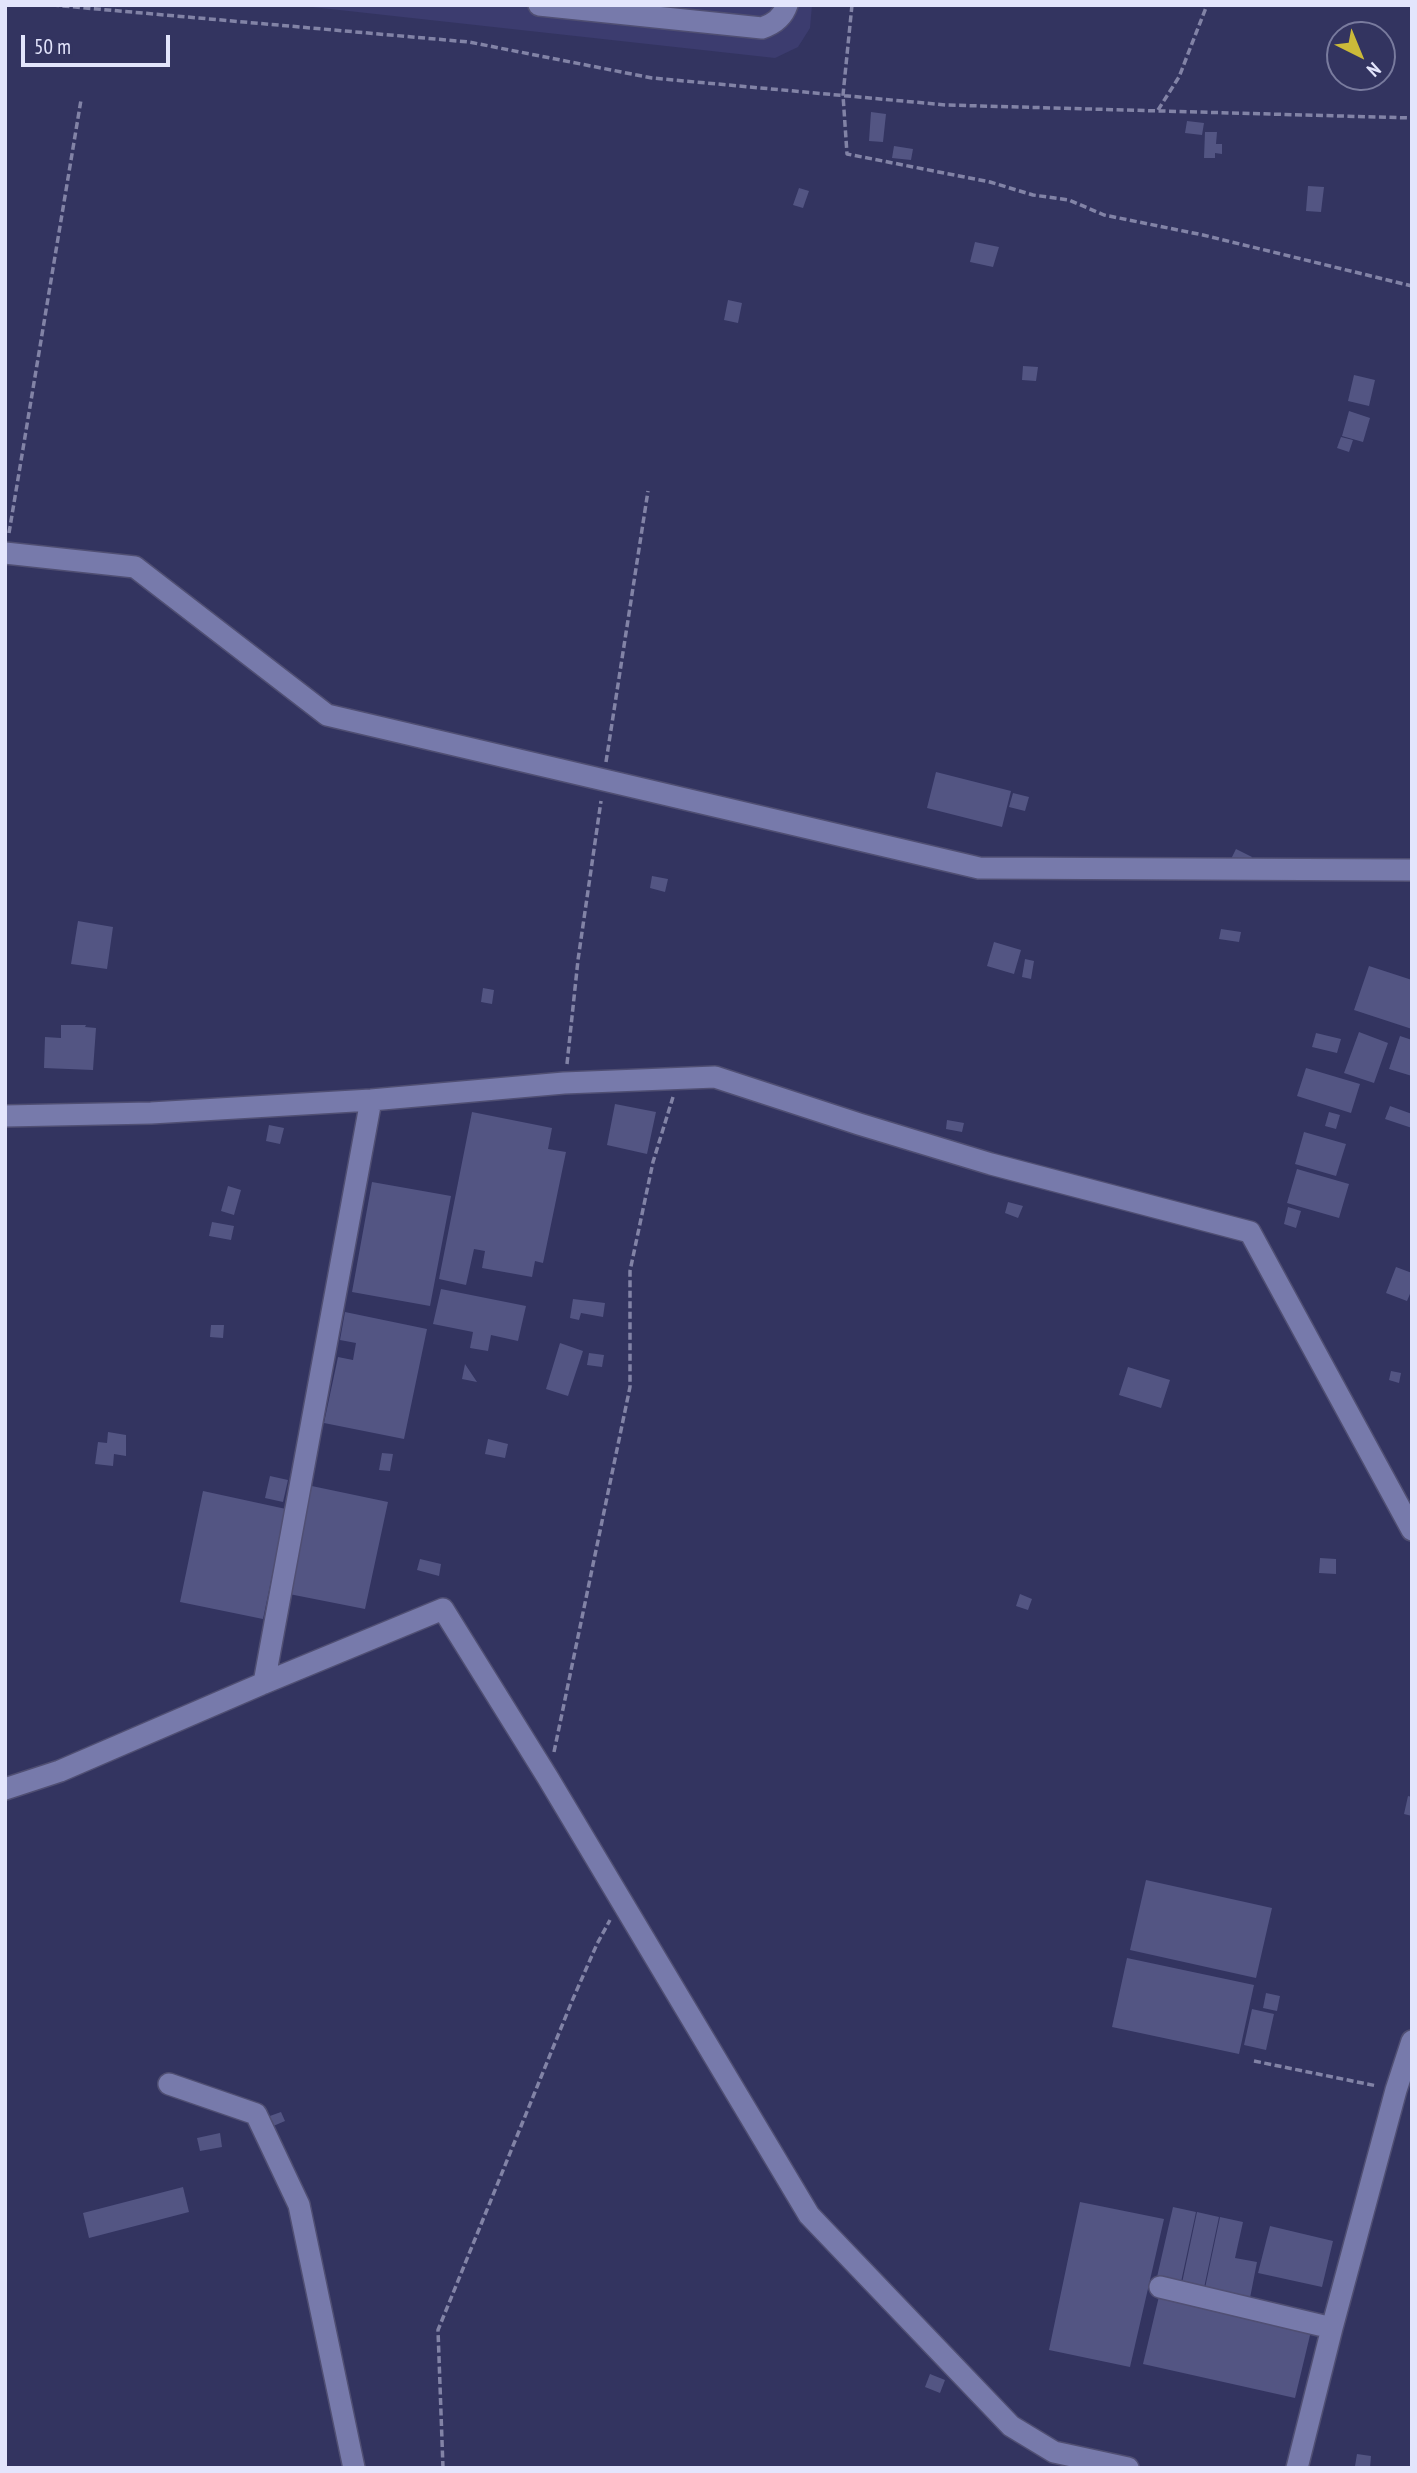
<!DOCTYPE html>
<html>
<head>
<meta charset="utf-8">
<style>
	body { margin:0 }
	#map { position:relative; width:1417px; height:2473px; overflow:hidden; background:#333460; font-family:"PT Sans Narrow",sans-serif }
	canvas { display:block }
	.frame { position:absolute; inset:0; border:7px solid #e3e5fc; pointer-events:none }
	.north { position:absolute; left:1326px; top:21px; width:70px; height:70px; box-sizing:border-box; background:#333460; border:2px solid #797b9e; border-radius:50%; rotate:137deg; font-size:19px; font-weight:700; line-height:28px; text-align:center; color:#e3e5fc }
	.north::after { content:''; display:block; margin:auto; width:24px; height:32px; background:#cbba39; clip-path:polygon(50% 0,100% 100%,50% 72%,0 100%) }
	.scale { position:absolute; left:21px; top:35px; width:149px; height:32px; box-sizing:border-box; border:4px solid #e3e5fc; border-top:0; padding-left:9px; font-size:21px; line-height:24px; white-space:nowrap; color:#e3e5fc; -webkit-text-stroke:5px #333460; paint-order:stroke }
</style>
</head>
<body>
<div id="map">
<canvas width="1417" height="2473"></canvas>
<div class="frame"></div>
<div class="north">N</div>
<div class="scale">50 m</div>
</div>
<script>
const ctx = document.querySelector('canvas').getContext('2d');
ctx.lineJoin = 'round';
function fillPath(path, color) {
  ctx.fillStyle = color;
  ctx.fill(path, 'evenodd');
}
function trace(path, color, width, dash) {
  ctx.strokeStyle = color;
  ctx.lineWidth = width;
  ctx.lineCap = dash ? 'butt' : 'round';
  ctx.setLineDash(dash || []);
  ctx.stroke(path);
}
const built = new Path2D(`
	M 294,5 L 812,5 L 810,28 L 798,47 L 775,58 Z`);
const building = new Path2D(`
	M 871,112 L 886,114 L 883,142 L 869,141 Z
	M 1187,121 L 1204,123 L 1202,135 L 1185,133 Z
	M 1205,132 L 1217,132 L 1216,144 L 1222,144 L 1222,154 L 1215,153 L 1215,158 L 1204,158 Z
	M 894,146 L 913,149 L 911,160 L 892,158 Z
	M 1308,186 L 1324,187 L 1321,212 L 1306,211 Z
	M 799,188 L 809,191 L 803,208 L 793,205 Z
	M 975,242 L 999,247 L 993,267 L 970,262 Z
	M 728,300 L 742,303 L 738,323 L 724,320 Z
	M 1023,366 L 1038,367 L 1036,381 L 1022,380 Z
	M 1354,375 L 1375,380 L 1369,406 L 1348,401 Z
	M 1349,411 L 1370,418 L 1363,442 L 1342,436 Z
	M 1341,437 L 1353,440 L 1349,452 L 1337,448 Z
	M 936,772 L 1011,791 L 1002,827 L 927,808 Z
	M 1013,793 L 1029,797 L 1025,811 L 1009,807 Z
	M 1236,849 L 1252,857 L 1246,869 L 1230,861 Z
	M 652,876 L 668,879 L 665,892 L 650,888 Z
	M 78,921 L 113,927 L 107,969 L 71,964 Z
	M 1221,929 L 1241,932 L 1239,942 L 1219,939 Z
	M 994,942 L 1021,950 L 1014,974 L 987,966 Z
	M 1025,959 L 1034,961 L 1031,979 L 1022,977 Z
	M 1369,966 L 1412,980 L 1412,1029 L 1354,1010 Z
	M 483,988 L 494,990 L 492,1004 L 481,1002 Z
	M 61,1025 L 86,1025 L 85,1027 L 96,1028 L 93,1070 L 44,1068 L 45,1037 L 61,1038 Z
	M 1359,1032 L 1388,1043 L 1374,1083 L 1344,1073 Z
	M 1316,1033 L 1341,1039 L 1337,1053 L 1312,1047 Z
	M 1400,1036 L 1412,1040 L 1412,1076 L 1389,1069 Z
	M 1306,1068 L 1360,1084 L 1351,1113 L 1297,1096 Z
	M 615,1104 L 656,1112 L 647,1154 L 607,1145 Z
	M 1390,1106 L 1412,1114 L 1412,1128 L 1385,1119 Z
	M 472,1112 L 552,1128 L 548,1149 L 566,1152 L 543,1263 L 535,1261 L 532,1277 L 482,1268 L 485,1251 L 474,1249 L 466,1285 L 439,1279 Z
	M 1329,1112 L 1340,1115 L 1336,1129 L 1325,1126 Z
	M 947,1120 L 964,1123 L 962,1132 L 946,1129 Z
	M 269,1125 L 284,1128 L 280,1144 L 266,1141 Z
	M 1304,1132 L 1346,1144 L 1336,1176 L 1295,1164 Z
	M 1297,1169 L 1349,1184 L 1339,1218 L 1287,1203 Z
	M 372,1182 L 451,1196 L 430,1306 L 352,1292 Z
	M 228,1186 L 241,1190 L 234,1215 L 221,1211 Z
	M 1008,1202 L 1023,1206 L 1018,1218 L 1005,1213 Z
	M 1288,1207 L 1301,1211 L 1296,1228 L 1284,1224 Z
	M 212,1222 L 234,1226 L 231,1240 L 209,1236 Z
	M 1396,1267 L 1412,1273 L 1412,1289 L 1407,1301 L 1386,1293 Z
	M 441,1289 L 526,1306 L 518,1341 L 491,1335 L 488,1351 L 470,1348 L 473,1332 L 433,1324 Z
	M 573,1299 L 605,1303 L 603,1317 L 581,1313 L 579,1320 L 570,1318 Z
	M 345,1312 L 427,1329 L 404,1439 L 324,1423 L 338,1357 L 353,1360 L 356,1343 L 340,1340 Z
	M 211,1325 L 224,1325 L 223,1338 L 210,1337 Z
	M 560,1343 L 583,1351 L 568,1396 L 546,1389 Z
	M 589,1353 L 604,1355 L 602,1367 L 587,1365 Z
	M 465,1364 L 477,1382 L 462,1379 Z
	M 1128,1367 L 1170,1380 L 1161,1408 L 1119,1395 Z
	M 1391,1371 L 1401,1373 L 1399,1383 L 1389,1380 Z
	M 108,1432 L 126,1435 L 126,1456 L 114,1454 L 113,1466 L 95,1464 L 98,1442 L 107,1443 Z
	M 488,1439 L 508,1444 L 505,1458 L 485,1454 Z
	M 382,1453 L 393,1454 L 390,1471 L 379,1470 Z
	M 270,1476 L 288,1480 L 283,1502 L 265,1498 Z
	M 307,1485 L 388,1502 L 365,1609 L 284,1593 Z
	M 203,1491 L 286,1509 L 263,1619 L 180,1602 Z
	M 1320,1558 L 1336,1559 L 1336,1574 L 1319,1573 Z
	M 420,1559 L 441,1564 L 439,1576 L 417,1570 Z
	M 1020,1594 L 1032,1599 L 1028,1610 L 1016,1606 Z
	M 1408,1796 L 1412,1797 L 1412,1816 L 1404,1814 Z
	M 1146,1880 L 1272,1908 L 1256,1978 L 1130,1950 Z
	M 1127,1958 L 1254,1985 L 1239,2054 L 1112,2027 Z
	M 1266,1993 L 1280,1996 L 1277,2011 L 1263,2008 Z
	M 1252,2009 L 1274,2014 L 1266,2050 L 1244,2045 Z
	M 281,2112 L 285,2121 L 271,2127 L 267,2117 Z
	M 220,2133 L 222,2147 L 200,2151 L 197,2138 Z
	M 183,2187 L 189,2212 L 89,2238 L 83,2213 Z
	M 1080,2202 L 1164,2219 L 1130,2367 L 1049,2350 Z
	M 1173,2207 L 1196,2212 L 1181,2282 L 1157,2277 Z
	M 1197,2212 L 1219,2217 L 1204,2288 L 1182,2283 Z
	M 1220,2217 L 1243,2222 L 1235,2258 L 1257,2262 L 1250,2298 L 1205,2288 Z
	M 1270,2226 L 1333,2241 L 1322,2287 L 1258,2273 Z
	M 1160,2292 L 1312,2327 L 1295,2398 L 1143,2364 Z
	M 930,2374 L 945,2380 L 940,2393 L 925,2387 Z
	M 1357,2454 L 1371,2456 L 1370,2468 L 1355,2466 Z`);
const path = new Path2D(`
	M 52,5 L 469,42 L 652,78 L 946,105 L 1412,118
	M 852,5 L 843,95 L 847,154 L 990,182 L 1033,195 L 1069,200 L 1104,215 L 1203,235 L 1412,286
	M 1158,110 L 1179,77 L 1207,5
	M 9,533 L 81,100
	M 606,762 L 648,491
	M 567,1064 L 578,960 L 601,801
	M 554,1752 L 630,1387 L 630,1271 L 653,1162 L 673,1097
	M 1254,2061 L 1377,2086
	M 443,2468 L 438,2330 L 572,2001 L 597,1944 L 610,1920`);
const minor = new Path2D(`
	M 539,5 L 762,28 C 774,24 783,17 787,5
	M 5,553 L 135,567 L 327,715 L 979,868 L 1412,870
	M 5,1116 L 151,1113 L 371,1100 L 564,1083 L 715,1077 L 859,1124 L 991,1164 L 1250,1232 L 1412,1530
	M 264,1683 L 371,1100
	M 5,1789 L 60,1771 L 264,1683 L 443,1609 L 548,1778 L 809,2215 L 1011,2426 L 1054,2452 L 1128,2468
	M 169,2084 L 256,2114 L 299,2205 L 354,2468
	M 1160,2287 L 1332,2328
	M 1297,2468 L 1332,2328 L 1396,2090 L 1412,2041`);
fillPath(built, '#3c3c6f');
fillPath(building, '#535583');
trace(minor, '#504f73', 24);
trace(path, '#8283a6', 3.5, [7, 3.5]);
trace(minor, '#777aab', 21);
</script>
</body>
</html>
